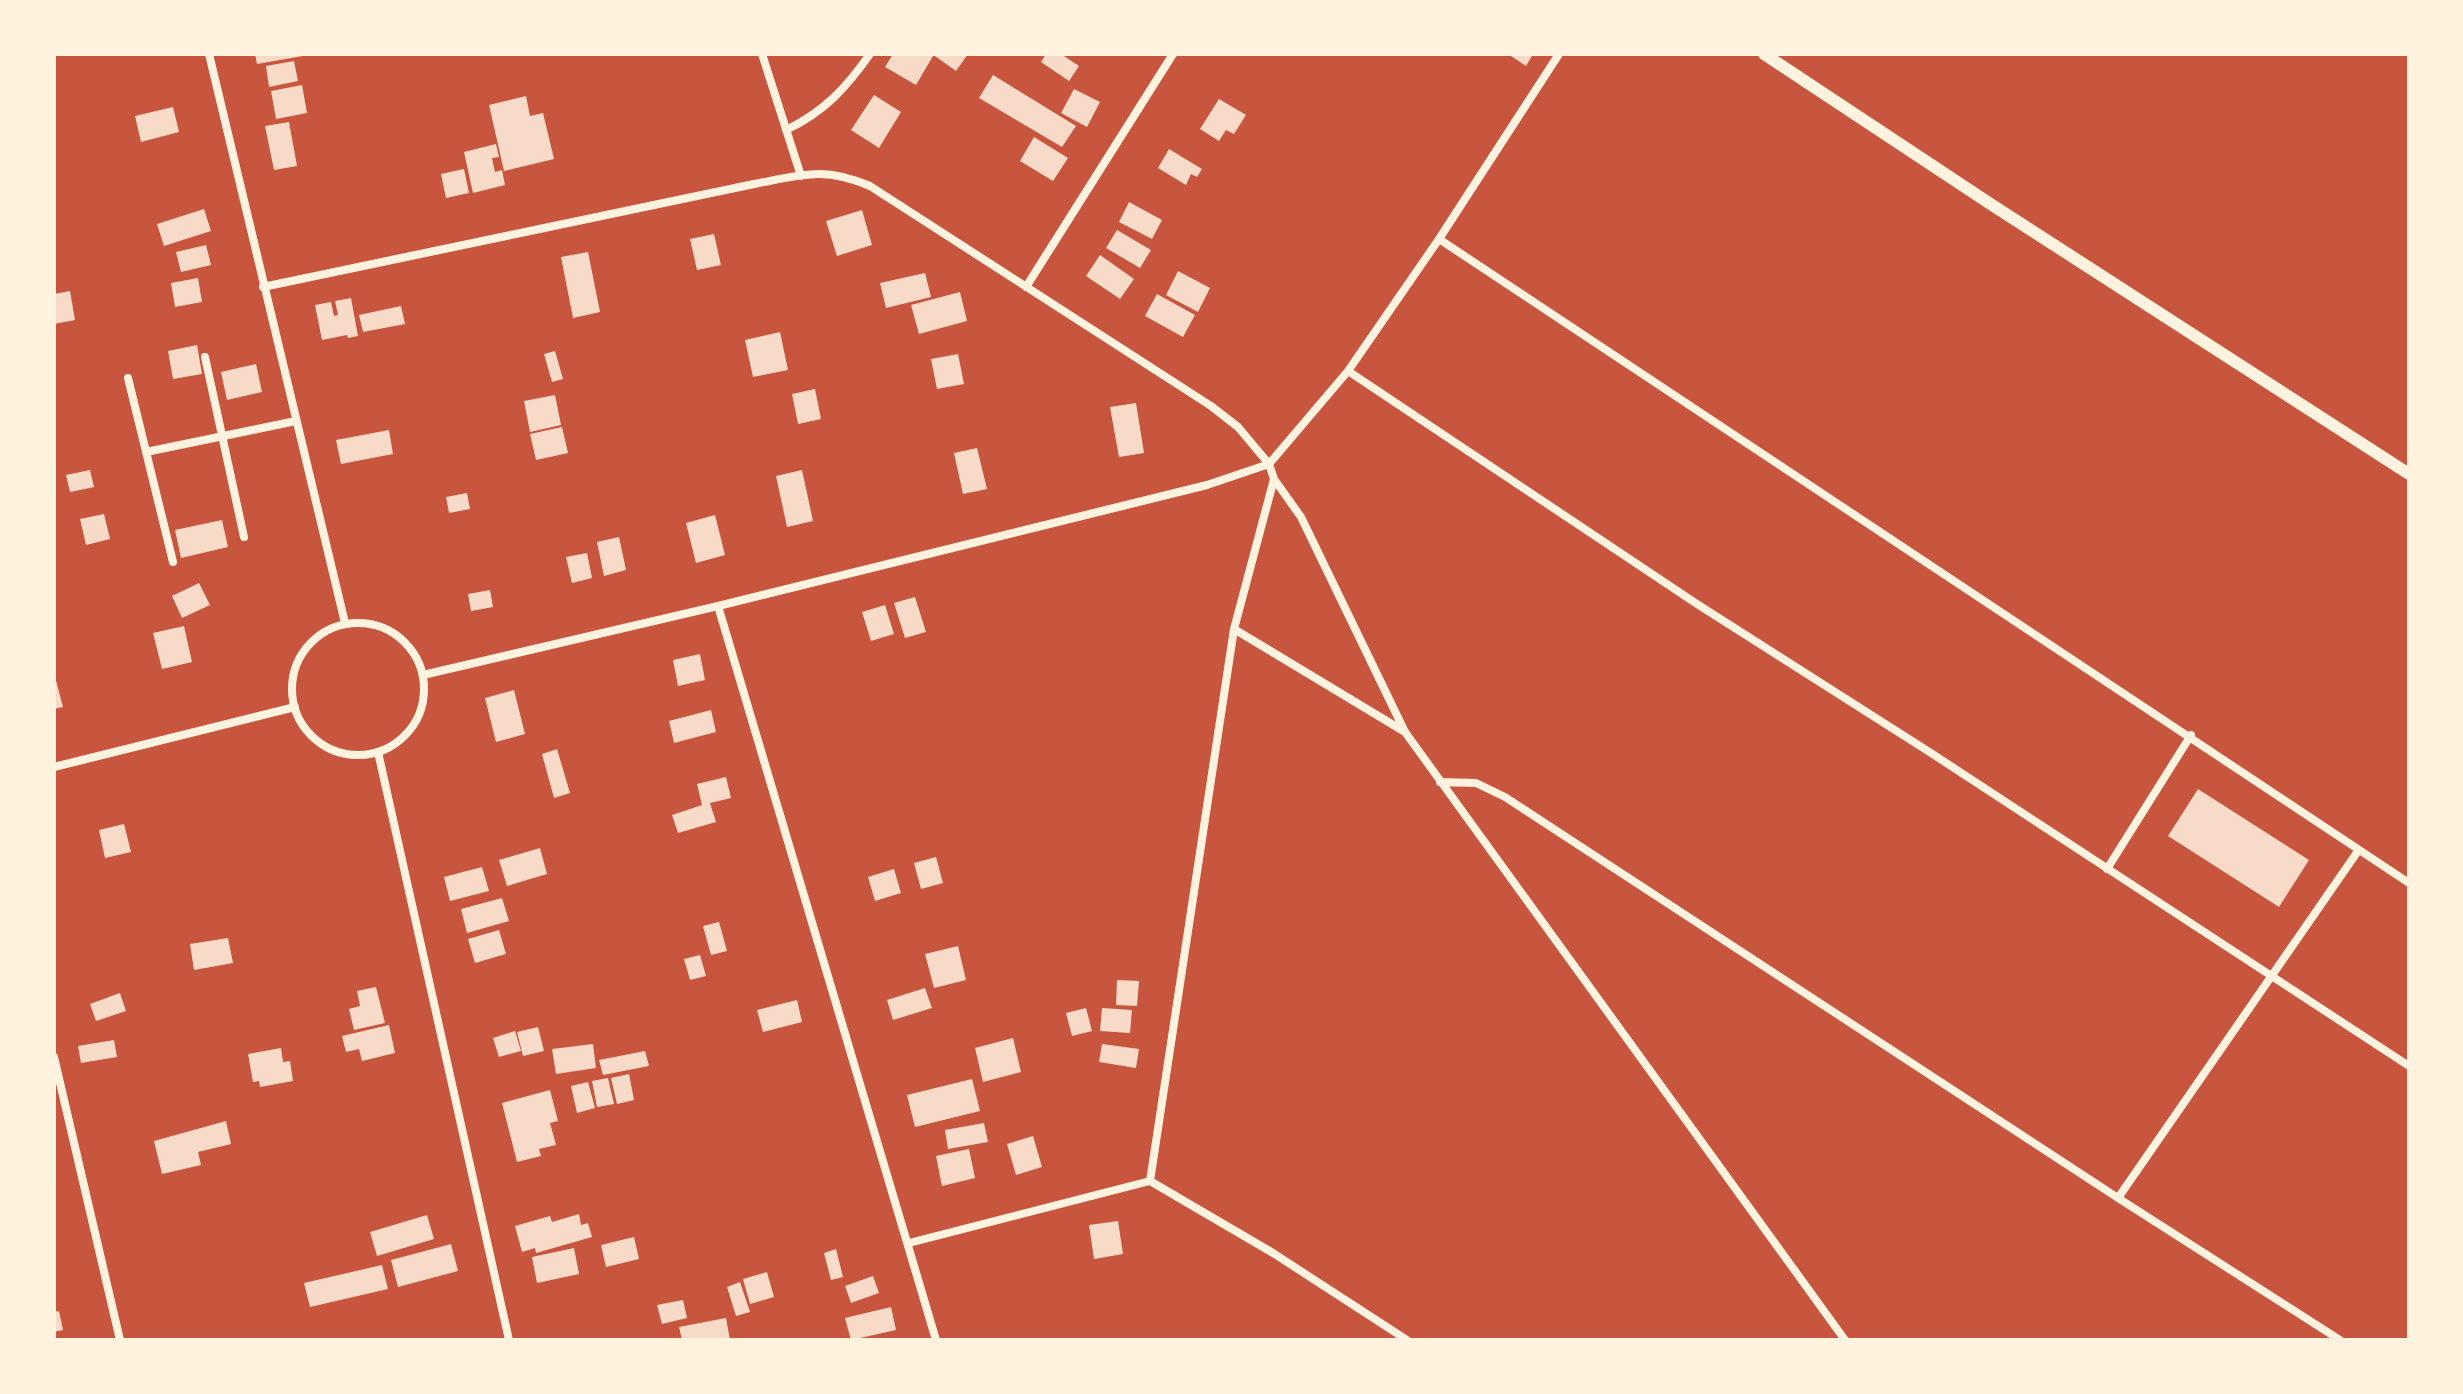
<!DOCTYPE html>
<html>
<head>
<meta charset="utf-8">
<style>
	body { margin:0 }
	#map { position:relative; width:2463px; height:1394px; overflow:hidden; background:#c8553d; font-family:"Space Grotesk",sans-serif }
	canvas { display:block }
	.frame { position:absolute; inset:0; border:56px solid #fff3e0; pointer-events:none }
</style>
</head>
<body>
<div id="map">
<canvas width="2463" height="1394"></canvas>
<div class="frame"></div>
</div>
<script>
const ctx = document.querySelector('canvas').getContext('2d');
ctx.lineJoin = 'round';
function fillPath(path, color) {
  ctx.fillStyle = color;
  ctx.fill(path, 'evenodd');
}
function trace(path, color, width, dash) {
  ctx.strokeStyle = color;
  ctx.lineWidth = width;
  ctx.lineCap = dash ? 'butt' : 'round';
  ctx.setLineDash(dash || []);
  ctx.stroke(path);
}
const building = new Path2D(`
	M 255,54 L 303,54 L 303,56 L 257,64 Z
	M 893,54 L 930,54 L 933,56 L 916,85 L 885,67 Z
	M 932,54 L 968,54 L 956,71 Z
	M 1046,54 L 1061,54 L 1079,66 L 1069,81 L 1041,62 Z
	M 1508,54 L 1533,54 L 1526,66 Z
	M 294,61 L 298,81 L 269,87 L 266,66 Z
	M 993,75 L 1076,126 L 1062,147 L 979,98 Z
	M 302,85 L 307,113 L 276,119 L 271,91 Z
	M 1074,89 L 1100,102 L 1087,127 L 1061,113 Z
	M 874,95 L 901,112 L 879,148 L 851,130 Z
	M 526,96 L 530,116 L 543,113 L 554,159 L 504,171 L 489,105 Z
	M 1219,99 L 1246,115 L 1234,134 L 1226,130 L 1219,141 L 1200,129 Z
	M 173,107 L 179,132 L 141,142 L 135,116 Z
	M 289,122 L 297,166 L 274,170 L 265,126 Z
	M 1034,137 L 1068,158 L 1053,181 L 1020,161 Z
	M 496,144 L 499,157 L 492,158 L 495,172 L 502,170 L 505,185 L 473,193 L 464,152 Z
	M 1169,149 L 1202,169 L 1197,177 L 1191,174 L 1186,185 L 1158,168 Z
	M 464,169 L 469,193 L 446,198 L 441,174 Z
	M 1129,202 L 1162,220 L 1152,239 L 1119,222 Z
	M 204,209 L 211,231 L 164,246 L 157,224 Z
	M 862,210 L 872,245 L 837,256 L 826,221 Z
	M 1117,230 L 1151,250 L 1140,268 L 1106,248 Z
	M 714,234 L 721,265 L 697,270 L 690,239 Z
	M 206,245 L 211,265 L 181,272 L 176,252 Z
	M 588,252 L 600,312 L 573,318 L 561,257 Z
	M 1100,255 L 1134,279 L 1120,299 L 1086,276 Z
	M 1178,271 L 1210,288 L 1198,312 L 1166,295 Z
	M 925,273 L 931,297 L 886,308 L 880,283 Z
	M 198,278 L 202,302 L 175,307 L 171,283 Z
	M 70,291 L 75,320 L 54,324 L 54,294 Z
	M 960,292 L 967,321 L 919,334 L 911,305 Z
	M 1157,294 L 1195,315 L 1183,337 L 1145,316 Z
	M 351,298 L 358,336 L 348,338 L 347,335 L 322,340 L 315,305 L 331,302 L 334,316 L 338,315 L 335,301 Z
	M 401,306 L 405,324 L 363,332 L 359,315 Z
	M 780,332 L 788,370 L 753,377 L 745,340 Z
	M 197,345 L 202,374 L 173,379 L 168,351 Z
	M 555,351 L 563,379 L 552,382 L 544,354 Z
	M 958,354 L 964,384 L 937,389 L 931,359 Z
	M 256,364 L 262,392 L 227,400 L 221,372 Z
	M 815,389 L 821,419 L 798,424 L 792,394 Z
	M 555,395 L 561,425 L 530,432 L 524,401 Z
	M 1136,403 L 1144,453 L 1119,457 L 1110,407 Z
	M 562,427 L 568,453 L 536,460 L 530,434 Z
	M 389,430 L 393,454 L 341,464 L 336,440 Z
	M 977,448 L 987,489 L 963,494 L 954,453 Z
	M 90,470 L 94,487 L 70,492 L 66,475 Z
	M 802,470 L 813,521 L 787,527 L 776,476 Z
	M 467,493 L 470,509 L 449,513 L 446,497 Z
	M 104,514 L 110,539 L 86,545 L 80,519 Z
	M 715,515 L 725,555 L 696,563 L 686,523 Z
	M 222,520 L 228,547 L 181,558 L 175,530 Z
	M 619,537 L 626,570 L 604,576 L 597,542 Z
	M 587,553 L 592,578 L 572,583 L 566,557 Z
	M 199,583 L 210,605 L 182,618 L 172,596 Z
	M 490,590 L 493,607 L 471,611 L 468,594 Z
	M 915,597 L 926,632 L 905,638 L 894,603 Z
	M 885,605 L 894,634 L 871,641 L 862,612 Z
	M 184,626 L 192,662 L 162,669 L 153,633 Z
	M 700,654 L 705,680 L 678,686 L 673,660 Z
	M 54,673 L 63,707 L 54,709 Z
	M 514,690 L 525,734 L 496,742 L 485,698 Z
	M 711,710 L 716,732 L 674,743 L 669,721 Z
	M 557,749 L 570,793 L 554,798 L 542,754 Z
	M 726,777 L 731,798 L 710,803 L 716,822 L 678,833 L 672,815 L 702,805 L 697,784 Z
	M 2198,789 L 2309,860 L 2279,907 L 2168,836 Z
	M 124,824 L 131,852 L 105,858 L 99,830 Z
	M 540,848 L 547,874 L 507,886 L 499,860 Z
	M 936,857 L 943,883 L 921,889 L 914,863 Z
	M 482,867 L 489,891 L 450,901 L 444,877 Z
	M 894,869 L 901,893 L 875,901 L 868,877 Z
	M 502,898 L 509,921 L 467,933 L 461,909 Z
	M 719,922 L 727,951 L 711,955 L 703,926 Z
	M 499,930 L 506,954 L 475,963 L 468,939 Z
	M 228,938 L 233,963 L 194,970 L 190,944 Z
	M 958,946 L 966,980 L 934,988 L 925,954 Z
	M 700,955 L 706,976 L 690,980 L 684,959 Z
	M 1117,980 L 1139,981 L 1137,1006 L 1116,1005 Z
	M 376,987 L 385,1023 L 354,1030 L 349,1009 L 360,1006 L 357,991 Z
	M 925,988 L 932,1008 L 893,1020 L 887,1000 Z
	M 120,993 L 126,1011 L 96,1021 L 90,1004 Z
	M 797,1000 L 802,1022 L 763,1032 L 757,1010 Z
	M 1086,1008 L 1092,1031 L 1072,1036 L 1066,1013 Z
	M 1102,1008 L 1132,1010 L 1130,1033 L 1100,1031 Z
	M 389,1025 L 395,1053 L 362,1061 L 359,1049 L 346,1052 L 342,1036 Z
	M 538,1027 L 544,1051 L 523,1056 L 517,1032 Z
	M 515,1031 L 521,1051 L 499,1057 L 493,1038 Z
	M 1013,1038 L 1021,1072 L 983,1082 L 975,1048 Z
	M 114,1040 L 117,1057 L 81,1063 L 78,1046 Z
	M 593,1044 L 596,1068 L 556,1074 L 552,1049 Z
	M 1102,1044 L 1139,1049 L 1136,1068 L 1099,1062 Z
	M 281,1048 L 283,1062 L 290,1061 L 293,1081 L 260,1087 L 259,1081 L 253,1082 L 248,1054 Z
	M 645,1051 L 649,1066 L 603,1075 L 599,1060 Z
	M 629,1074 L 634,1100 L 617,1104 L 611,1078 Z
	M 608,1078 L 614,1104 L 597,1107 L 592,1081 Z
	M 972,1079 L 980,1111 L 915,1127 L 907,1095 Z
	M 588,1082 L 595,1108 L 577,1113 L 571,1086 Z
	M 550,1090 L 558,1121 L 550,1123 L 556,1145 L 539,1149 L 541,1156 L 517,1162 L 502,1103 Z
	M 226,1121 L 231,1144 L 198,1152 L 201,1165 L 162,1174 L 154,1141 Z
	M 984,1123 L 988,1142 L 948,1149 L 945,1130 Z
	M 1033,1136 L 1042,1167 L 1016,1175 L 1007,1144 Z
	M 969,1149 L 975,1178 L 942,1186 L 936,1156 Z
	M 579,1214 L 581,1225 L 588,1223 L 592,1237 L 536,1253 L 535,1248 L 522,1252 L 515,1226 L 550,1216 L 552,1222 Z
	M 427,1215 L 434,1239 L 377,1256 L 370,1232 Z
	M 1118,1221 L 1123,1254 L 1094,1259 L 1089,1225 Z
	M 634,1237 L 639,1259 L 606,1267 L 601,1245 Z
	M 451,1244 L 458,1271 L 398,1287 L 391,1260 Z
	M 574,1248 L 579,1274 L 537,1283 L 532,1257 Z
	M 836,1249 L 843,1277 L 831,1280 L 824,1253 Z
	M 382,1265 L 388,1289 L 310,1307 L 304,1283 Z
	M 767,1272 L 774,1297 L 750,1304 L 743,1279 Z
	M 873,1276 L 879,1293 L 851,1303 L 845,1286 Z
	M 740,1282 L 750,1312 L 736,1316 L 727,1287 Z
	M 683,1300 L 687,1318 L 662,1324 L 657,1305 Z
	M 891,1307 L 896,1330 L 851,1340 L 845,1318 Z
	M 59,1311 L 63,1330 L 54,1332 L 54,1312 Z
	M 726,1318 L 730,1340 L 682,1340 L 679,1327 Z`);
const minor = new Path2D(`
	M 209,54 L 345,623
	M 762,54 L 801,176
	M 786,130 C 824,112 846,88 870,54
	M 1439,239 L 2409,883
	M 263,287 L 754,184 C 802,175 823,166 870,186 L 1211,406 L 1238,427 L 1269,464 L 1274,479 L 1301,517 L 1405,732 L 1845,1340
	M 1026,287 L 1173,54
	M 205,357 L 244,537
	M 1348,371 L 1697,604 L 1931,753 L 2409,1066
	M 128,378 L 173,562
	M 146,452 L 296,421
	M 1269,464 L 1348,371 L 1439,239 L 1559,54
	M 718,606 L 936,1340
	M292 689a66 66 0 1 1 132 0a66 66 0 1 1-132 0Z
	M 1234,629 L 1405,732
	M 423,675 L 718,606 L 1207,485 L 1269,464
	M 378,752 L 509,1340
	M 54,767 L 295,707
	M 1440,782 L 1476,783 L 1505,797 L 2118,1198 L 2340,1340
	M 2107,869 L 2191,735
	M 54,1057 L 120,1340
	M 1150,1181 L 1234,629 L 1274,479
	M 1150,1181 L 1273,1253 L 1407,1340
	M 2118,1198 L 2358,851
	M 909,1243 L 1150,1181`);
const tertiary = new Path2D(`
	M 1764,54 L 1989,203 L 2409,474`);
fillPath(building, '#f7dbc8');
trace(minor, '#fff3e0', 8);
trace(tertiary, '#fff3e0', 12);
</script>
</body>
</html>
